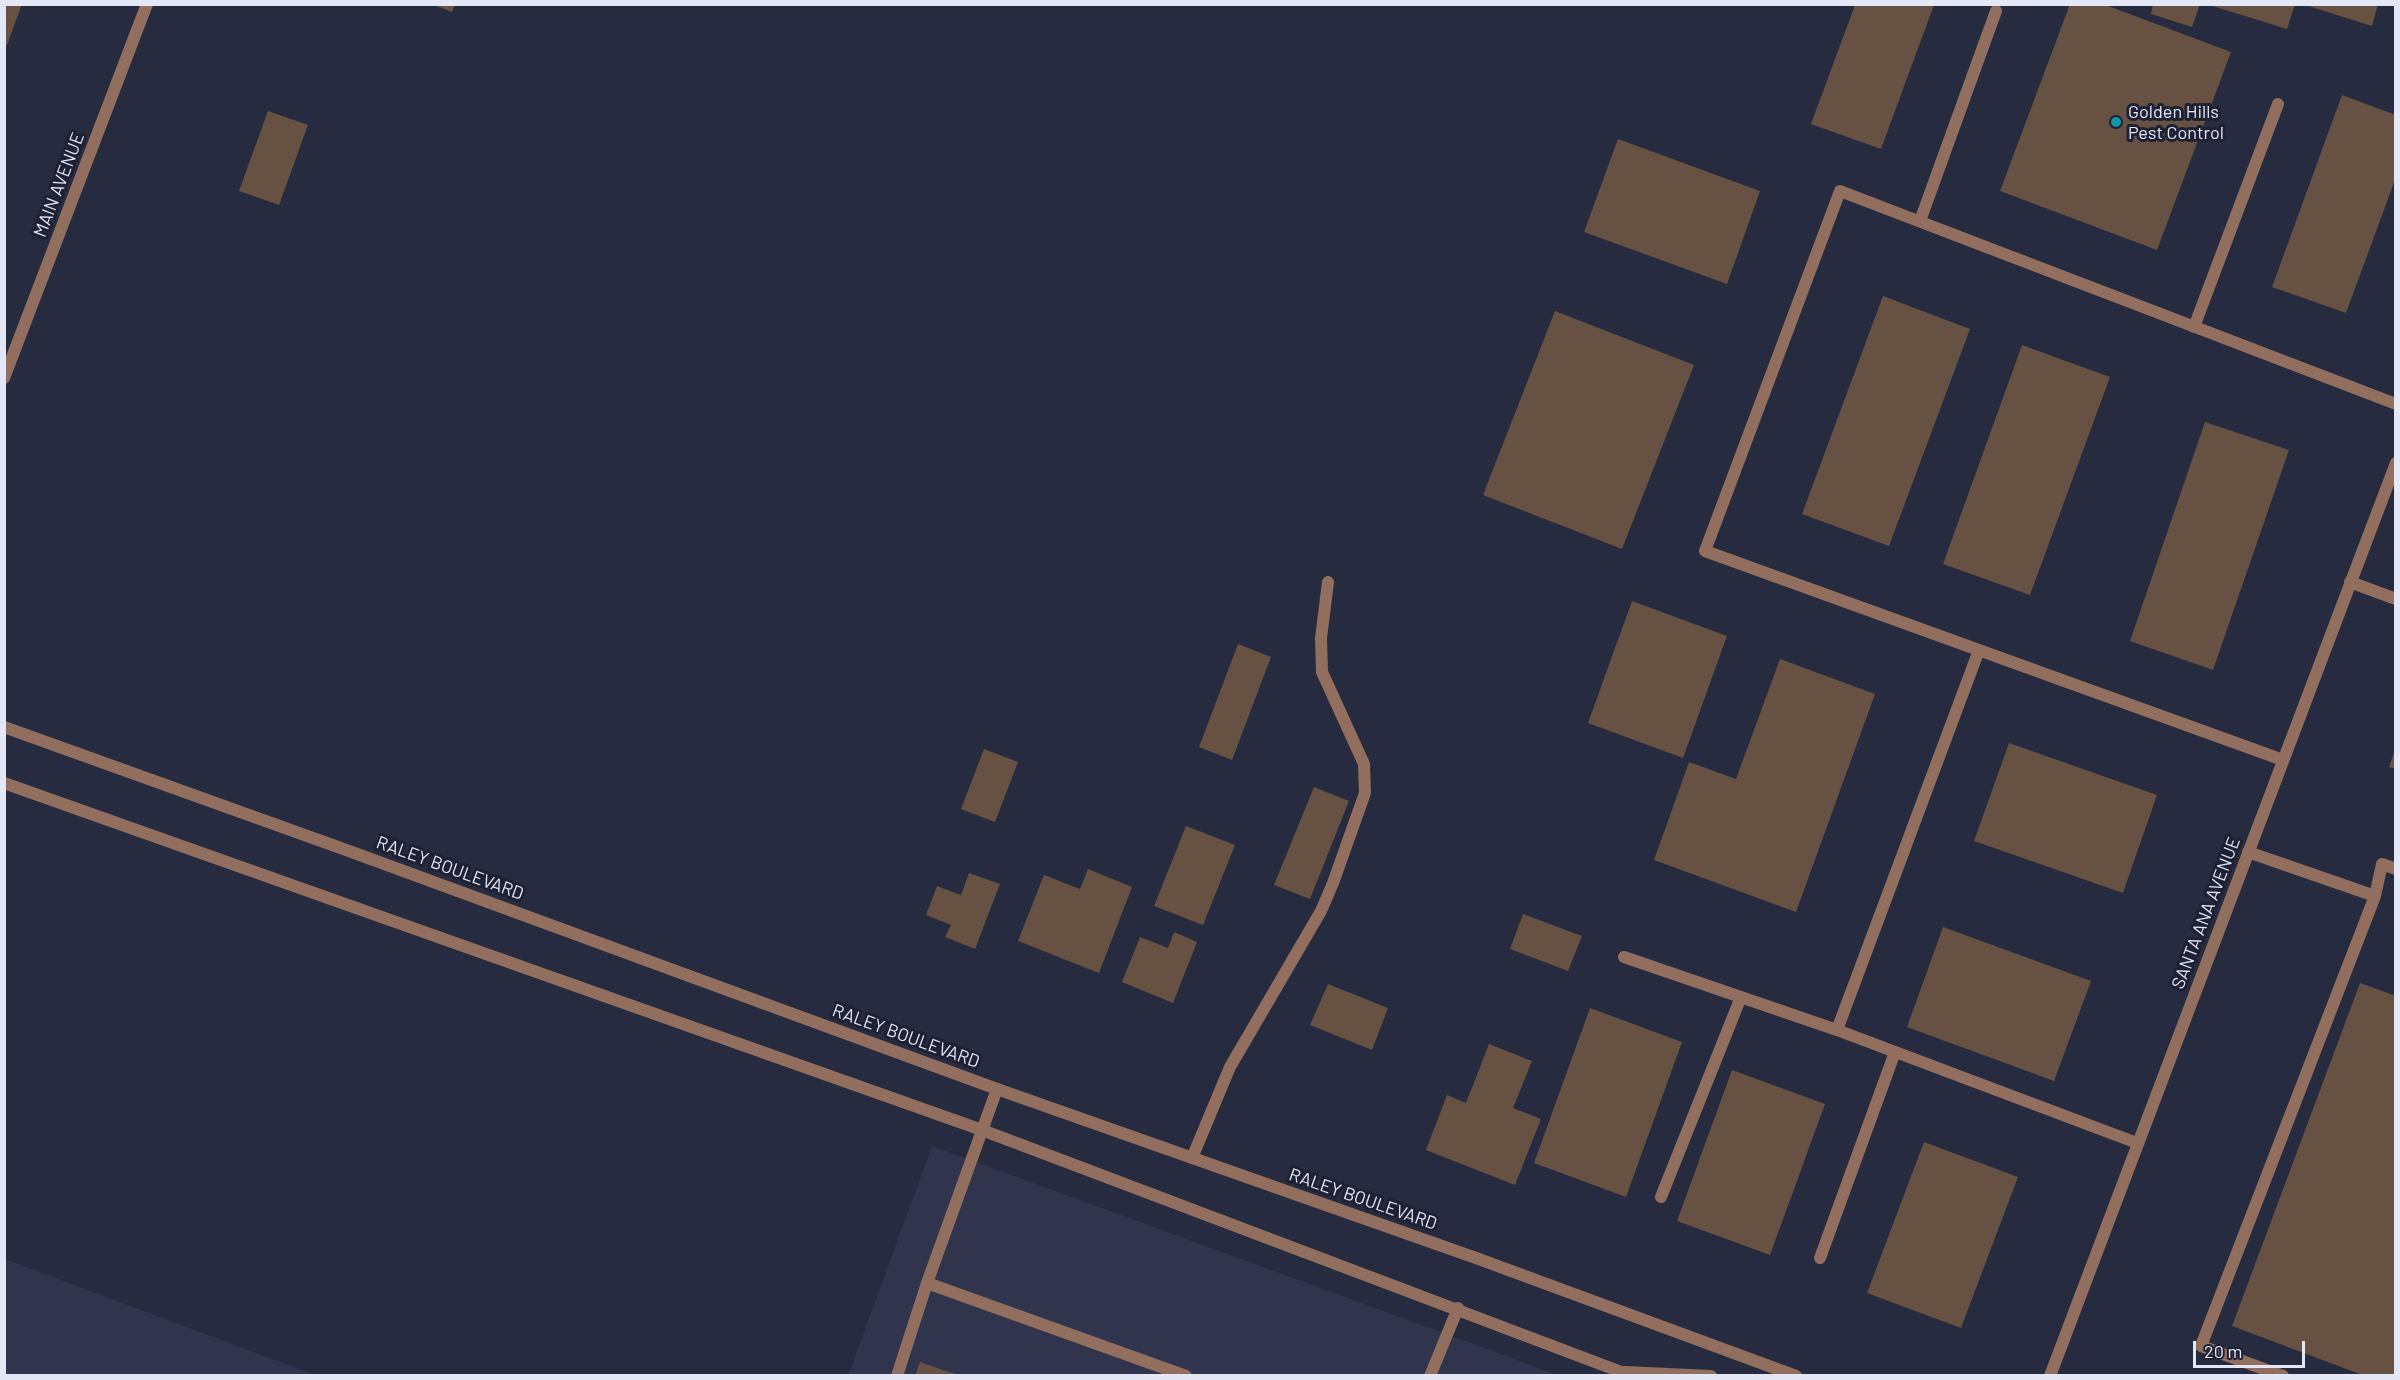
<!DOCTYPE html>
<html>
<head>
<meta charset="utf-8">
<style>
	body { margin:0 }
	#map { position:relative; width:2400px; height:1380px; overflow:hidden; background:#272b3f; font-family:Barlow,sans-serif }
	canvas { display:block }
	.frame { position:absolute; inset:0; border:6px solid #e4e7f5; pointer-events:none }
	.scale { position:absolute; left:2193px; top:1341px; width:112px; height:27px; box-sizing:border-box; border:3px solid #e4e7f5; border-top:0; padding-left:8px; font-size:18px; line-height:21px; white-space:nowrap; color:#e4e7f5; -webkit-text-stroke:4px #1e2134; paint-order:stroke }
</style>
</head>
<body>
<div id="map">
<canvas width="2400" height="1380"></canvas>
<div class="frame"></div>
<div class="scale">20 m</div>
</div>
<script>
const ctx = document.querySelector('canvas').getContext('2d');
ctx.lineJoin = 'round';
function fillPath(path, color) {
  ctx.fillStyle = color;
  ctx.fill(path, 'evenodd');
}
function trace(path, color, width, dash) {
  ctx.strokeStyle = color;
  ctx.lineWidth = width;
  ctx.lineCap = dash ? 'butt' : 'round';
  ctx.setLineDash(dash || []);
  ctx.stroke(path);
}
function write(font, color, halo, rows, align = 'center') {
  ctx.font = font + ' Barlow,sans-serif';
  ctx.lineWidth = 6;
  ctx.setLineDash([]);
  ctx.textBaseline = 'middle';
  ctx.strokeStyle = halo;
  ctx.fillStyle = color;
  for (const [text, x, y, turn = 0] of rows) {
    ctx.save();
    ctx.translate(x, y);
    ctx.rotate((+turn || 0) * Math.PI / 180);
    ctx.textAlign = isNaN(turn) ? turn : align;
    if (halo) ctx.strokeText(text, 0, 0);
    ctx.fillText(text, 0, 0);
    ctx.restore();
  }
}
const built = new Path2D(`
	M 932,1146 L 1493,1351 L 1557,1375 L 848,1376 Z
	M 5,1259 L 315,1375 L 5,1375 Z`);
const building = new Path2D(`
	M 4,4 L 22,4 L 7,45 L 4,44 Z
	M 431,4 L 455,4 L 452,12 Z
	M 2070,4 L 2103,4 L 2231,52 L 2157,250 L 2000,191 Z
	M 2153,4 L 2200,4 L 2192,27 L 2151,14 Z
	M 2206,4 L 2295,4 L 2287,29 Z
	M 2302,4 L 2378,4 L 2372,26 Z
	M 1855,5 L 1934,5 L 1881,149 L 1811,124 Z
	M 2342,95 L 2396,115 L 2396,177 L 2346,313 L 2272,287 Z
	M 268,111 L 308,125 L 279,205 L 239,191 Z
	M 1618,139 L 1760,191 L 1727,284 L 1584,232 Z
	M 1883,296 L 1970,329 L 1889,546 L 1802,514 Z
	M 1555,311 L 1694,365 L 1622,549 L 1483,495 Z
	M 2022,345 L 2110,377 L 2030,595 L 1943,564 Z
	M 2205,422 L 2289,450 L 2213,670 L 2130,641 Z
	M 1632,601 L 1727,636 L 1683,758 L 1588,723 Z
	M 1238,644 L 1271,657 L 1232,760 L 1199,747 Z
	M 1780,659 L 1875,694 L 1796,912 L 1654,860 L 1689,762 L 1736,779 Z
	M 2009,743 L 2157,795 L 2123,893 L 1974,841 Z
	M 984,749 L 1018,762 L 995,822 L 961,809 Z
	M 2395,750 L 2396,750 L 2396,769 L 2389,767 Z
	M 1314,787 L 1349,801 L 1310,899 L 1274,885 Z
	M 1186,826 L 1235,845 L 1203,925 L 1154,906 Z
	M 1088,869 L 1132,887 L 1099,973 L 1018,941 L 1044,875 L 1080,889 Z
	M 969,873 L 1000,884 L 975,949 L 945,937 L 951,925 L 926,915 L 937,886 L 961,895 Z
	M 1523,914 L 1582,936 L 1568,971 L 1510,949 Z
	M 1943,927 L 2091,981 L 2054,1081 L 1907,1027 Z
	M 1174,932 L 1197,942 L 1173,1003 L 1122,982 L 1140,937 L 1168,948 Z
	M 2360,983 L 2396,996 L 2396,1376 L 2365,1376 L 2232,1326 Z
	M 1328,984 L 1388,1008 L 1372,1050 L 1310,1025 Z
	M 1590,1008 L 1682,1042 L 1626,1197 L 1534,1163 Z
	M 1489,1044 L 1532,1061 L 1513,1108 L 1541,1119 L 1515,1185 L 1426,1150 L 1447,1095 L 1466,1103 Z
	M 1732,1070 L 1825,1104 L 1770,1255 L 1677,1221 Z
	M 1924,1142 L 2018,1177 L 1961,1328 L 1867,1293 Z
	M 920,1362 L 958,1375 L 958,1376 L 915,1376 Z`);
const service = new Path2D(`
	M 1920,221 L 1996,11
	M 2194,327 L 2278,104
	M 2350,582 L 2396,599
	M 2283,760 L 1705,551 L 1840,191 L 2396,404
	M 2248,852 L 2375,896 L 2201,1346 L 2283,1376
	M 2375,896 L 2382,864 L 2396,869
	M 1624,957 L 1837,1030 L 1979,650
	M 1837,1030 L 2137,1143
	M 997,1089 L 927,1283 L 1186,1376
	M 1192,1158 L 1230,1067 L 1321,911 L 1333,883 L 1365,793 L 1364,764 L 1322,672 L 1321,638 L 1328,582
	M 1661,1197 L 1741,997
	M 1820,1258 L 1895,1052
	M 897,1376 L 927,1283
	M 1430,1376 L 1458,1308`);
const minor = new Path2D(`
	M 4,378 L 147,4
	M 2050,1376 L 2396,463`);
const tertiary = new Path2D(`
	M 4,727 L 349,851 L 997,1089 L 1476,1258 L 1796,1376
	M 4,783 L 982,1130 L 1632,1376
	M 1625,1372 L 1711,1376`);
const markers = [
	[2116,122,6,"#0f9aa8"]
];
const poiNames = [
	["Golden Hills",2128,112],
	["Pest Control",2128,133]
];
const streetNames = [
	["MAIN AVENUE",59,185,-69],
	["RALEY BOULEVARD",450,868,20],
	["SANTA ANA AVENUE",2206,913,-69],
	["RALEY BOULEVARD",906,1036,20],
	["RALEY BOULEVARD",1363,1199,19]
];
fillPath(built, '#30344d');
fillPath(building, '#665142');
trace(service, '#926e5e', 12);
trace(minor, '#926e5e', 12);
trace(tertiary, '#926e5e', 12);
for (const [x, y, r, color] of markers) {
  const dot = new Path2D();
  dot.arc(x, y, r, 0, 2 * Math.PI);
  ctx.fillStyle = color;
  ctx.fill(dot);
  trace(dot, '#1e2134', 2);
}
write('18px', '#e4e7f5', '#1e2134', poiNames, 'left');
write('18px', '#e4e7f5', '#1e2134', streetNames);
</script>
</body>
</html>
